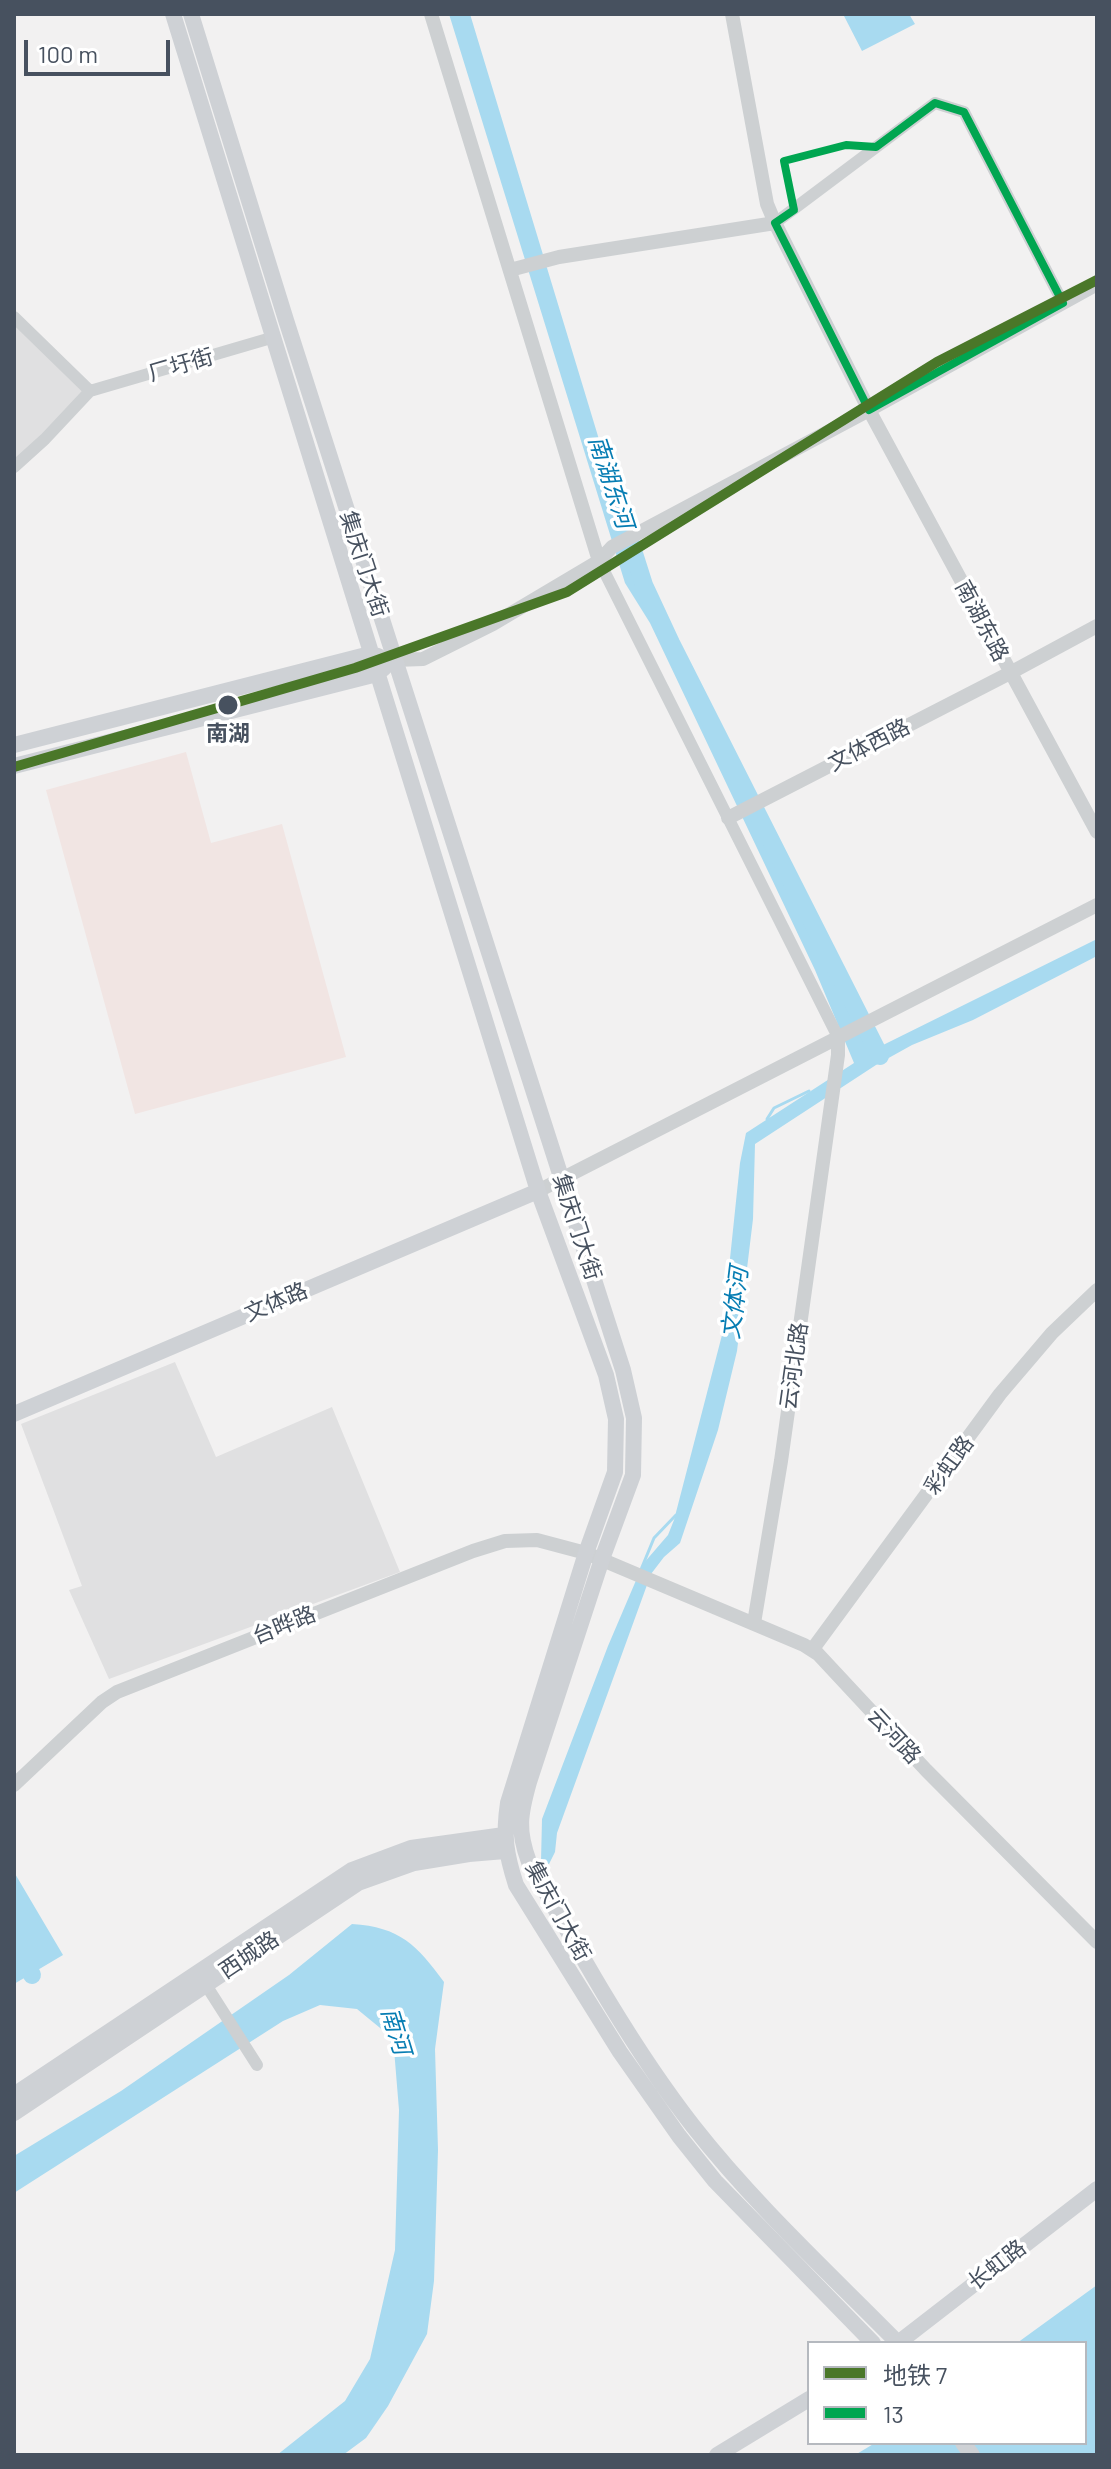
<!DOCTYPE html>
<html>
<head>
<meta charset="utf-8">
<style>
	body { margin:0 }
	#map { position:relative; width:1111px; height:2469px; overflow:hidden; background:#f2f1f1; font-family:Barlow,"Noto Sans SC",sans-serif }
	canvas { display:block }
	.frame { position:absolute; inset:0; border:16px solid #47515f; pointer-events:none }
	.legend { position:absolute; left:807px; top:2341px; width:280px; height:104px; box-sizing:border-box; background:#fff; border:2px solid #b5b9bf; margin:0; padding:10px 14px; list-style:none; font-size:24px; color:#47515f }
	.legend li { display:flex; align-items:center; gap:16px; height:40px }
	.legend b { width:40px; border:2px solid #b5b9bf }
	.scale { position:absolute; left:24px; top:40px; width:146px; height:36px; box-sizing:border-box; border:4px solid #47515f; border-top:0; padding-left:10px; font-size:24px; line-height:28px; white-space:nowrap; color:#47515f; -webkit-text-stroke:6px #fff; paint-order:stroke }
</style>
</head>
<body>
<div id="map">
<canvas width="1111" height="2469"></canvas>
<div class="frame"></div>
<ul class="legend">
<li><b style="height:10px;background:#4a7729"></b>地铁 7</li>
<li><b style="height:10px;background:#00a651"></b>13</li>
</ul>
<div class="scale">100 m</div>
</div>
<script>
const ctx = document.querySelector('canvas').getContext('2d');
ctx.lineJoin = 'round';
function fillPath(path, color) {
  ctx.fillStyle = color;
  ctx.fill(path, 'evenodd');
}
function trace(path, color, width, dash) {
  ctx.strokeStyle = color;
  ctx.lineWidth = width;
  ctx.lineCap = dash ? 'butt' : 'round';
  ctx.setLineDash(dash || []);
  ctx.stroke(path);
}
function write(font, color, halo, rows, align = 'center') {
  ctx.font = font + ' Barlow,"Noto Sans SC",sans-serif';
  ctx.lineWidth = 7;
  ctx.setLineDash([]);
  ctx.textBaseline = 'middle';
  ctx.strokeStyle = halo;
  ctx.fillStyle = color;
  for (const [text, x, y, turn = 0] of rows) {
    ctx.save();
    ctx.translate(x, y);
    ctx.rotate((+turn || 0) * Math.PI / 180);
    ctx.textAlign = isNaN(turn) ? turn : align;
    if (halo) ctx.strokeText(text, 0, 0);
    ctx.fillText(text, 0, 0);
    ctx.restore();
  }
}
const education = new Path2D(`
	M 14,317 L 90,391 L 14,467 Z
	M 175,1362 L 216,1457 L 332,1407 L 400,1572 L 109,1679 L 69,1590 L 82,1586 L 21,1424 Z`);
const medical = new Path2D(`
	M 186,752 L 211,843 L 282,824 L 346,1057 L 135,1114 L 46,790 Z`);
const water = new Path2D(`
	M 449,14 L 470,14 L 648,601 L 824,944 L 872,1047 L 877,1048 L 1097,939 L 1097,956 L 973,1020 L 912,1045 L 876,1065 L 755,1144 L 753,1219 L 737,1351 L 718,1430 L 680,1543 L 664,1557 L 651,1574 L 557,1833 L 555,1852 L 549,1864 L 541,1861 L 542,1819 L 608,1646 L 643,1564 L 668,1535 L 674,1520 L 722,1335 L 740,1163 L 746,1133 L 854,1063 L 815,970 L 650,623 L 625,583 Z
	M 843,14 L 909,14 L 915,24 L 862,51 Z
	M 14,1872 L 63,1955 L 14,1984 Z
	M 352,1924 C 400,1927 417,1945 444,1982 L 435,2049 L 438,2150 L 434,2281 L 427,2334 L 388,2406 L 366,2438 L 343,2455 L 277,2455 L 345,2401 L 370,2359 L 395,2250 L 399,2110 L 394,2049 L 385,2032 L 357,2009 L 320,2005 L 283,2021 L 14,2193 L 14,2156 L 121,2091 L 289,1975 Z
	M 1097,2285 L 1097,2452 L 1093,2455 L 855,2455 L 875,2443 L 1085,2443 L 1085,2343 L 1017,2343 Z`);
const stream = new Path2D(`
	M 767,1119 L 774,1108 L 809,1091
	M 640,1572 L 654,1538 L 676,1515`);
const river = new Path2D(`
	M 624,522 L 644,585 L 671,643 L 880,1056
	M 14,1939 L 32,1975`);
const minor = new Path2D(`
	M 775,223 L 935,103 L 964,112 L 1063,303
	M 14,317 L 90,391
	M 14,467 L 45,439 L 90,391 L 271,338
	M 599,561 L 838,1037
	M 206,1985 L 257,2065`);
const tertiary = new Path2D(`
	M 431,14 L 599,561
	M 732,14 L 767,204 L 775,223 L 869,410 L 1097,832
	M 510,270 L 559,257 L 775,223
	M 395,660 L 423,659 L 493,624 L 599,561 L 612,547 L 869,410 L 1097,284
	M 728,818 L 1010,673 L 1097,626
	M 538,1191 L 1097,905
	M 754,1623 L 781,1461 L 838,1055 L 838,1037
	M 812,1650 L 1000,1394 L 1052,1333 L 1097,1290
	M 14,1785 L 102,1702 L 117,1692 L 473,1551 L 505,1541 L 537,1540 L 586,1553 L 804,1645 L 818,1654 L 926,1770 L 1097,1942`);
const secondary = new Path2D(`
	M 173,14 L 538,1191 L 606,1375 L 616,1419 L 615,1472 L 586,1553 L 508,1803 C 503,1836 506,1854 516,1885 L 620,2052 L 679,2136 L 715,2181 L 873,2343
	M 191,14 L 286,320 L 623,1370 L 634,1418 L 633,1475 L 602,1559 L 529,1782 C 520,1814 517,1830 529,1862 C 579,1952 630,2045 693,2126 C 754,2204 828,2272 898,2343
	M 14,745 L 370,654 L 378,656
	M 14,766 L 377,674 L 384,668
	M 14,1414 L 538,1191
	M 14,2095 L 352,1870 L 411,1848 L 504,1835
	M 14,2113 L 358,1883 L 414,1863 L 469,1854 L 505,1851
	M 898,2343 L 1097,2189
	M 963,2443 L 972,2455
	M 717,2455 L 809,2399`);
const bus1 = new Path2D(`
	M 935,103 L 964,112 L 1063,303 L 869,410 L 775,223 L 794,210 L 784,161 L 846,145 L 876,147 Z`);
const metro1 = new Path2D(`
	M 14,767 L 355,668 L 567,592 L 937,362 L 1097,280`);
const markers = [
	[228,705,11,"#47515f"]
];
const streetNames = [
	["厂圩街",181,365,-16],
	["集庆门大街",364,564,72],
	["南湖东路",982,621,62],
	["文体西路",869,745,-27],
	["集庆门大街",577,1227,72],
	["文体路",276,1302,-23],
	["云河北路",794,1366,-82],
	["彩虹路",949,1465,-54],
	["台晔路",284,1625,-22],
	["云河路",894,1736,47],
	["集庆门大街",558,1911,61],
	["西城路",249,1955,-34],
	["长虹路",997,2265,-38]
];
const stopNames = [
	["南湖",228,734]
];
const waterNames = [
	["南湖东河",611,482,72],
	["文体河",735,1303,-83],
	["南河",396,2031,73]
];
fillPath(education, '#e0e0e1');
fillPath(medical, '#f1e5e3');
fillPath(water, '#a8daf0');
trace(stream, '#a8daf0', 3);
trace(river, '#a8daf0', 18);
trace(minor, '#cdd0d2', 12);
trace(tertiary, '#cdd0d2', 14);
trace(secondary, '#ced1d5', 16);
trace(bus1, '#00a651', 8);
trace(metro1, '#4a7729', 10);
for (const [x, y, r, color] of markers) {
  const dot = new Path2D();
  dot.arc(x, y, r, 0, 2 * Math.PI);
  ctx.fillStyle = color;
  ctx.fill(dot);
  trace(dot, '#fff', 3);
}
write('22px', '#47515f', '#fff', streetNames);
write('bold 22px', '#47515f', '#fff', stopNames);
write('italic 24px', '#067db3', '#fff', waterNames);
</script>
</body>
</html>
